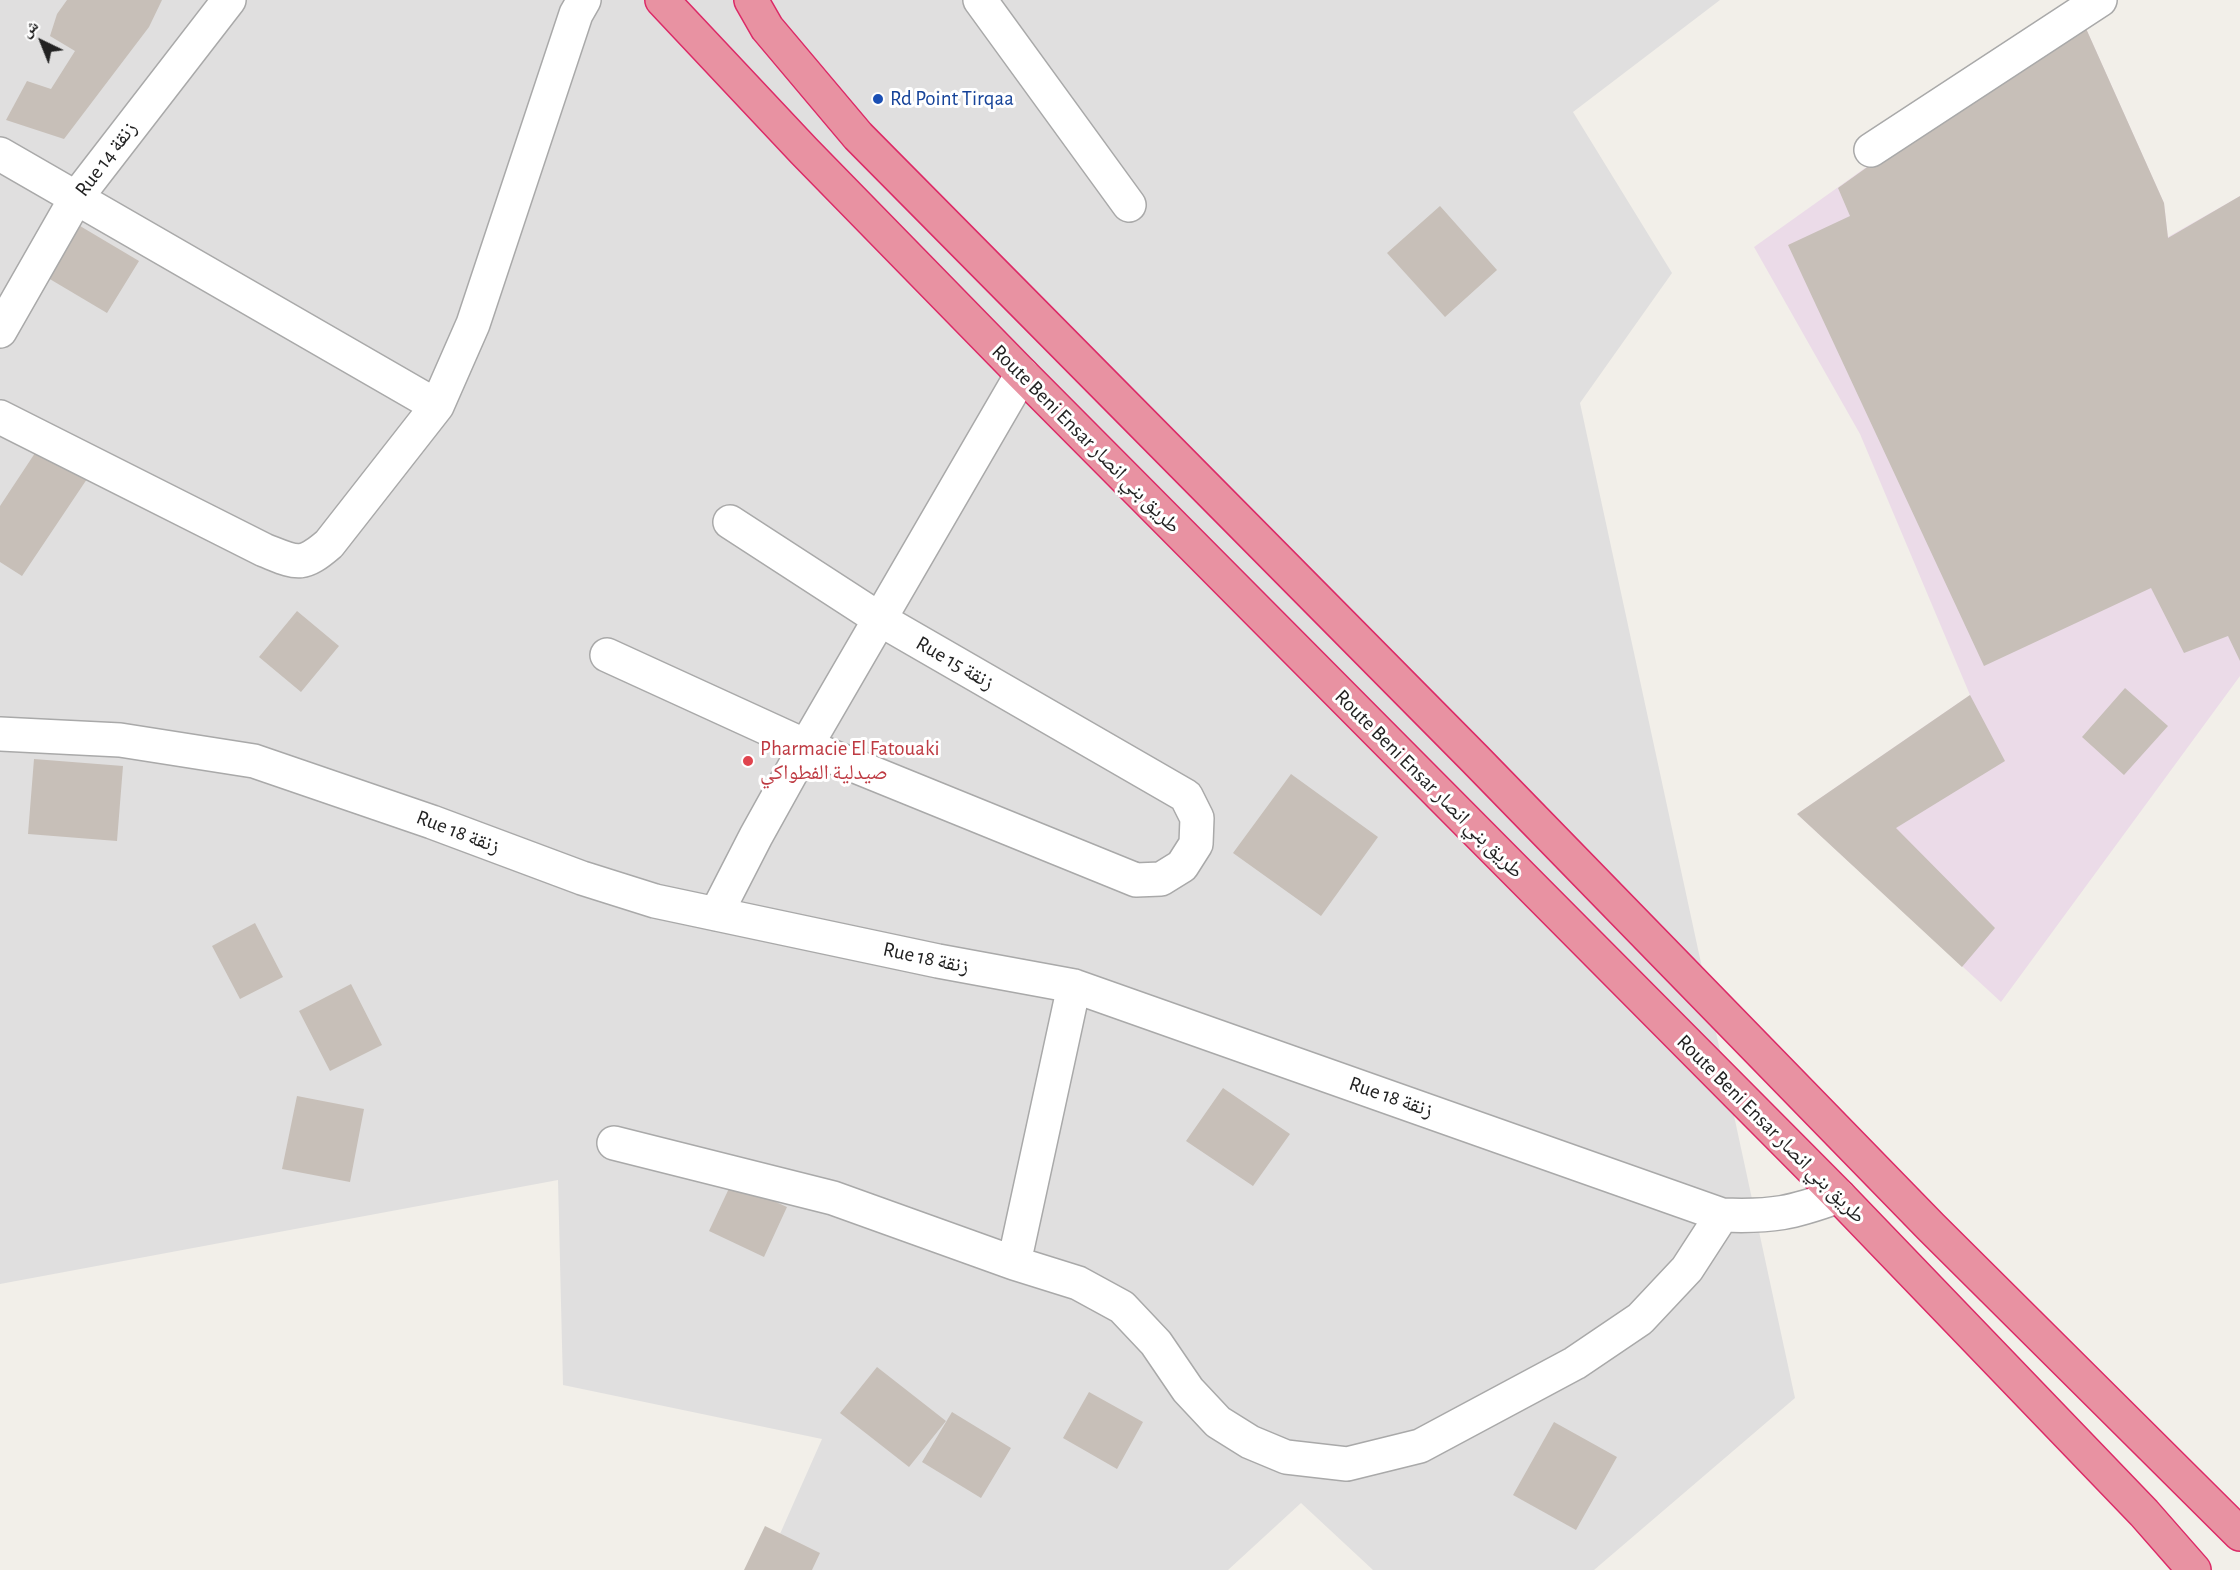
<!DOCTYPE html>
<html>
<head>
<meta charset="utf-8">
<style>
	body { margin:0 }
	#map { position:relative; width:2240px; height:1570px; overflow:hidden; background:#f2efe9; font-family:"Alegreya Sans","Noto Naskh Arabic",sans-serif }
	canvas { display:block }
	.north { position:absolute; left:12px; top:12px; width:60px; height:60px; -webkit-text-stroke:4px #fff; paint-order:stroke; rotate:317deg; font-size:16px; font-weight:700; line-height:24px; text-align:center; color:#222 }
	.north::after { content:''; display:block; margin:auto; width:21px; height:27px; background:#222; clip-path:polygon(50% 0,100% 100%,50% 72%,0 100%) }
</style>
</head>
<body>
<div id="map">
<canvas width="2240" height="1570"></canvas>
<div class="north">ش</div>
</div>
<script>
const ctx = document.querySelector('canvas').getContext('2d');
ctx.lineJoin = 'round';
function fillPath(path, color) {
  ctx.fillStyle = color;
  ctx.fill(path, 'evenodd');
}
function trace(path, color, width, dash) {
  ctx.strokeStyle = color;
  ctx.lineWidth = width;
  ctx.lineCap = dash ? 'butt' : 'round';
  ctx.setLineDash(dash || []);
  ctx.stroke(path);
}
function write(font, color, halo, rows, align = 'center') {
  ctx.font = font + ' "Alegreya Sans","Noto Naskh Arabic",sans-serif';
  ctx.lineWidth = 6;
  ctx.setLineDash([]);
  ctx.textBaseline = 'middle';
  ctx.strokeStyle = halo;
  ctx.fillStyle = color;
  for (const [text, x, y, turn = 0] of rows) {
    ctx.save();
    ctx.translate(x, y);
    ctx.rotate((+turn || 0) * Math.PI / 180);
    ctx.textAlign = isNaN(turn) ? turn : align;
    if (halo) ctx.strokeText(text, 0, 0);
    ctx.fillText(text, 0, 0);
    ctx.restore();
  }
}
const residential = new Path2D(`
	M 0,0 L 1720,0 L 1573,112 L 1672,273 L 1580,403 L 1795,1398 L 1594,1570 L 1373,1570 L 1301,1503 L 1228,1570 L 764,1570 L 822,1439 L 563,1385 L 558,1180 L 0,1284 Z`);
const industrial = new Path2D(`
	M 2080,15 L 2164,203 L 2168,237 L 2240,196 L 2240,676 L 2001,1002 L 1797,814 L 1970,695 L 1860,434 L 1754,247 Z`);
const building = new Path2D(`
	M 67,0 L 162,0 L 149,27 L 64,139 L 6,120 L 27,81 L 51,89 L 75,51 L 50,36 L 57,14 Z
	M 2080,15 L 2164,203 L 2168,238 L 2240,196 L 2240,661 L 2228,636 L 2184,653 L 2151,588 L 1984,666 L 1788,245 L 1850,216 L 1838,188 Z
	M 1440,206 L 1497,270 L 1445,317 L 1387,253 Z
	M 75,223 L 139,261 L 107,313 L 43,275 Z
	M 39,447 L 87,479 L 22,576 L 0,562 L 0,506 Z
	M 297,611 L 339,646 L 301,692 L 259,657 Z
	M 2125,688 L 2168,726 L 2124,775 L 2082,737 Z
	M 1970,695 L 2005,761 L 1896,828 L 1995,928 L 1962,967 L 1797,814 Z
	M 34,759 L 123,766 L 117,841 L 28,834 Z
	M 1291,774 L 1378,837 L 1321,916 L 1233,853 Z
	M 255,923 L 283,977 L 240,999 L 212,946 Z
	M 351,984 L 382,1045 L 330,1071 L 299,1011 Z
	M 1223,1088 L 1290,1134 L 1253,1186 L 1186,1141 Z
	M 297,1096 L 364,1109 L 350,1182 L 282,1169 Z
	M 732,1182 L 787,1207 L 764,1257 L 709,1231 Z
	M 877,1367 L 946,1421 L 909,1467 L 840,1413 Z
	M 1089,1392 L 1143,1422 L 1117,1469 L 1063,1438 Z
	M 952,1412 L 1011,1448 L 981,1498 L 922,1462 Z
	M 1554,1422 L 1617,1457 L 1576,1530 L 1513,1495 Z
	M 765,1526 L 820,1553 L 812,1570 L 744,1570 Z`);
const minor = new Path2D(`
	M 980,0 L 1129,205
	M 1871,150 L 2100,0
	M 0,154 L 437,406
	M 0,331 L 76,198 L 229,0
	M 0,417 L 264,550 C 297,563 301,568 329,544 L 437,406 L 473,324 L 576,14 L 584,0
	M 607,655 L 806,746 L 1136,880 L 1161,879 L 1182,866 L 1196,844 L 1197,818 L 1186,796 L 881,620 L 730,522
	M 0,734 L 120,740 L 254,761 L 432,822 L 582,878 L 655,901 L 938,961 L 1074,986 L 1722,1215 C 1773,1217 1792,1213 1839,1196
	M 716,914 L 756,836 L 806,746 L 1022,374
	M 614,1143 L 833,1198 L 1014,1263 L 1074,986
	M 1014,1263 L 1078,1283 L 1122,1307 L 1156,1343 L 1188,1390 L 1218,1422 L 1250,1442 L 1286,1457 L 1347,1464 L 1420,1446 L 1575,1363 L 1640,1319 L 1687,1269 L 1722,1215`);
const highway = new Path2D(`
	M 662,0 L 804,151 L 1022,374 L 1839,1196 L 2144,1513 L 2194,1570
	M 751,0 L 767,28 L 858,136 L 1475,759 L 1931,1227 L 2240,1534`);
const markers = [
	[878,99,6,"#1a4fb4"],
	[748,761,6,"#e0444e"]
];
const transitNames = [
	["Rd Point Tirqaa",890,99]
];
const streetNames = [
	["Rue 14 زنقة",106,159,-53],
	["Route Beni Ensar طريق بني انصار",1086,439,45],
	["Rue 15 زنقة",955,663,30],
	["Route Beni Ensar طريق بني انصار",1429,784,45],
	["Rue 18 زنقة",458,832,21],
	["Rue 18 زنقة",926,958,12],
	["Rue 18 زنقة",1391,1097,19],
	["Route Beni Ensar طريق بني انصار",1771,1129,45]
];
const healthNames = [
	["Pharmacie El Fatouaki",760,749],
	["صيدلية الفطواكي",760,773]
];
fillPath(residential, '#e0dfdf');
fillPath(industrial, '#ebdbe8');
fillPath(building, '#c7bfb8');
trace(minor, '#a9a9a9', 36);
trace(highway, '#dc2a67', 36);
trace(minor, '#fff', 33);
trace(highway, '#e892a2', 33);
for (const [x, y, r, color] of markers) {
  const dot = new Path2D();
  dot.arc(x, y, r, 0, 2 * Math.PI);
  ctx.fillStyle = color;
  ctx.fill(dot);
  trace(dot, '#fff', 2);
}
write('21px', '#164399', '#fff', transitNames, 'left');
write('21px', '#222', '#fff', streetNames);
write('21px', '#be3a42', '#fff', healthNames, 'left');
</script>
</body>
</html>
